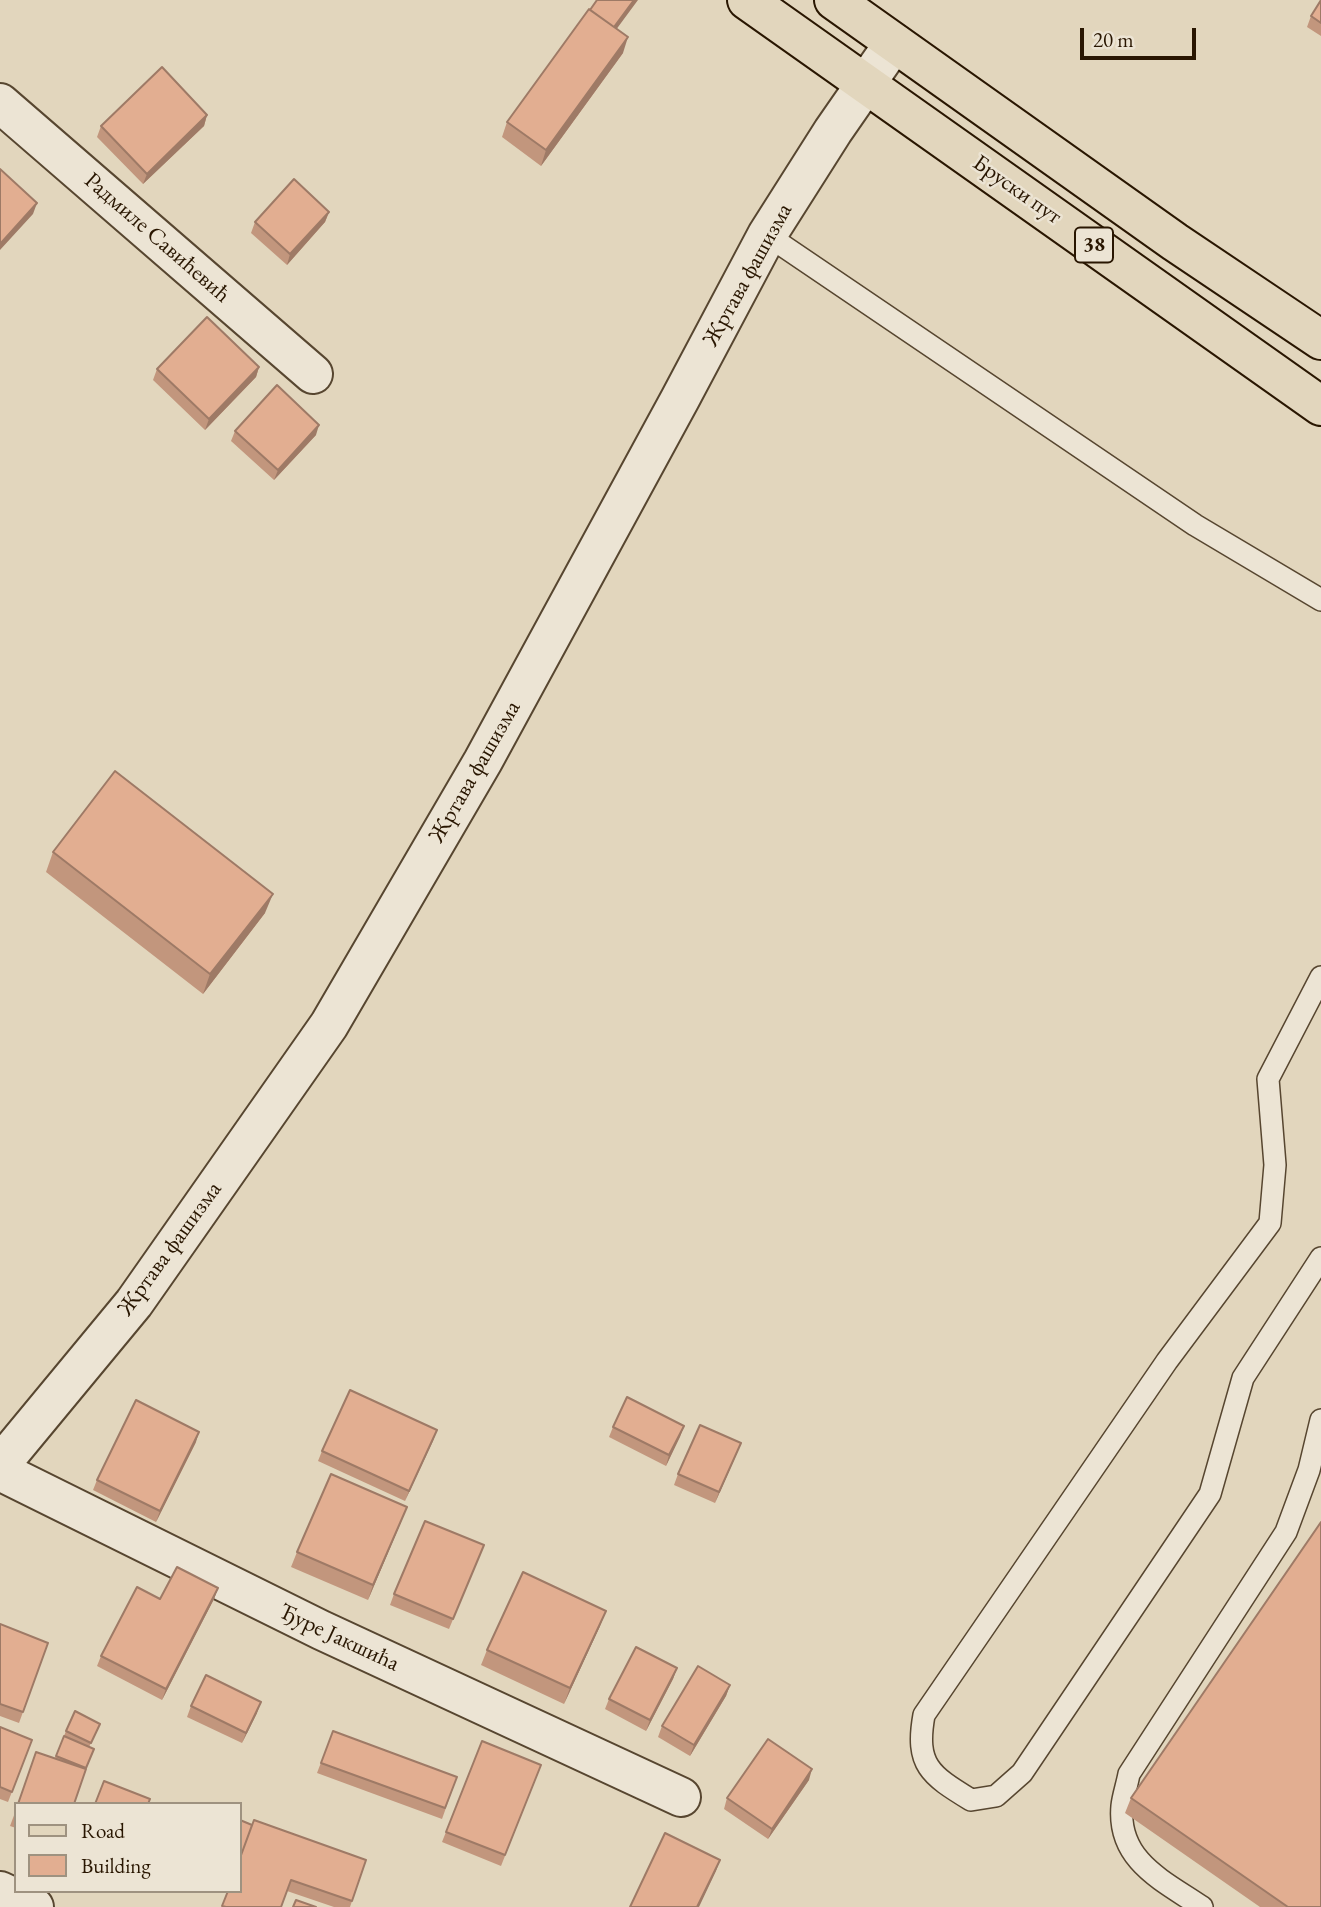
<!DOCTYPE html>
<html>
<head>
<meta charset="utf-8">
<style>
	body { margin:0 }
	#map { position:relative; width:1321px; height:1907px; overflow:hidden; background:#e2d6bd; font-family:"EB Garamond",serif }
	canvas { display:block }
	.legend { position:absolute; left:14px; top:1802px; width:228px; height:91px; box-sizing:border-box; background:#ece4d4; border:2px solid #9e9280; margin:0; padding:9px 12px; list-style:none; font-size:21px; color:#291601 }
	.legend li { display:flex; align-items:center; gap:14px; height:35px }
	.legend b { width:35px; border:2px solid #9e9280 }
	.scale { position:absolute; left:1080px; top:28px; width:116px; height:32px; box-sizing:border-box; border:4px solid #291601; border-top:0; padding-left:9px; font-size:21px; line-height:24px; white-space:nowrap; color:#291601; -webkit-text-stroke:5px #ece4d4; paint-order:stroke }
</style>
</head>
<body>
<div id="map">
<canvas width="1321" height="1907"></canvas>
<ul class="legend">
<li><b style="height:9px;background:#e2d6bd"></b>Road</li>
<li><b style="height:19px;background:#e2ae91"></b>Building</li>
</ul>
<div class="scale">20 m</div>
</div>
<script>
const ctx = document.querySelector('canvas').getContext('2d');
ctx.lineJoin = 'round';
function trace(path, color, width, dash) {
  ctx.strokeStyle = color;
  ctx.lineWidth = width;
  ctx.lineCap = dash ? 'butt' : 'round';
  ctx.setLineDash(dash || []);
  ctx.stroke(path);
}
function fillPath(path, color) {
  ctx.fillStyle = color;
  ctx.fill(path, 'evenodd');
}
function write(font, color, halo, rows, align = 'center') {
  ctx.font = font + ' "EB Garamond",serif';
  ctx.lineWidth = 5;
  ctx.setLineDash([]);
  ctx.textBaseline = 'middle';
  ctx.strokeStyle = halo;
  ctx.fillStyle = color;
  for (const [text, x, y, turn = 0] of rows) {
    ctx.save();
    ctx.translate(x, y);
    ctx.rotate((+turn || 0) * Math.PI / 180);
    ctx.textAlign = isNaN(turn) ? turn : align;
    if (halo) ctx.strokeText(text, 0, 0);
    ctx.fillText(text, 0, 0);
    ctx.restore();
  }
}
const service = new Path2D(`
	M 767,235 L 1195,525 L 1321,600
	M 1321,977 L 1268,1079 L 1275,1165 L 1270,1223 L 1167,1361 L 924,1715 C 915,1765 930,1775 971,1800 L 996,1796 L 1022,1773 L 1210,1494 L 1243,1378 L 1321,1258
	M 1202,1907 C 1164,1881 1117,1861 1122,1806 C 1123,1796 1127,1785 1129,1774 L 1286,1532 L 1309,1470 L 1321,1420`);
const minor = new Path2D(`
	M 0,103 L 313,374
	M 0,1471 L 321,1630 L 681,1797
	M 0,1891 L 34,1907`);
const tertiary = new Path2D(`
	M 0,1465 L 134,1303 L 329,1025 L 483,761 L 680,399 L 767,235 L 833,131 L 894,43`);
const primary = new Path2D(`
	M 747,0 L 1321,406
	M 834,0 L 1175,242 L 1321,340`);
const wall = new Path2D(`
	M 1321,0 L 1321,36 L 1307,27 L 1311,16 Z
	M 617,29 L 623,53 L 541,166 L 502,137 L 507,122 Z
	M 207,115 L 204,126 L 143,184 L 97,137 L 101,126 Z
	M 329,212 L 325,222 L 287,265 L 251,233 L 255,222 Z
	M 259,367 L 256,377 L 205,430 L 153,380 L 157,369 Z
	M 235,431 L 316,435 L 274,480 L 231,441 Z
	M 53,852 L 265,913 L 203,994 L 46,872 Z
	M 684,1426 L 666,1466 L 609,1437 L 613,1427 Z
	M 437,1430 L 405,1501 L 318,1461 L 322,1451 Z
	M 196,1442 L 156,1522 L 93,1490 L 97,1480 Z
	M 737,1453 L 715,1503 L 674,1485 L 678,1474 Z
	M 401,1522 L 368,1600 L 291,1567 L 297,1552 Z
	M 484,1545 L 449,1629 L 390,1605 L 394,1594 Z
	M 218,1588 L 214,1599 L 162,1700 L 97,1666 L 101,1656 Z
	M 0,1624 L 48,1643 L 19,1723 L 0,1716 Z
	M 600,1626 L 564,1704 L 481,1665 L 487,1650 Z
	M 677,1668 L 673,1679 L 646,1731 L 605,1709 L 609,1699 Z
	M 730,1685 L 726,1696 L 690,1756 L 658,1737 L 662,1726 Z
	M 191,1706 L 257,1713 L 242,1743 L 187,1717 Z
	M 0,1727 L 32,1740 L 8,1802 L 0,1799 Z
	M 98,1729 L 89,1747 L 94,1749 L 84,1774 L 55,1758 L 66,1731 Z
	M 333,1731 L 457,1777 L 442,1819 L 317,1773 Z
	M 482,1741 L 541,1765 L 501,1866 L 442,1842 Z
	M 809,1780 L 768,1839 L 724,1809 L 727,1798 Z
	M 1131,1798 L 1321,1907 L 1260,1907 L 1125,1813 Z
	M 16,1810 L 16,1828 L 10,1826 Z
	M 252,1825 L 366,1860 L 350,1907 L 334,1907 L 287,1891 L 281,1907 L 222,1907 Z`);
const shadedWall = new Path2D(`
	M 634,0 L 638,0 L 607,42 L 611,31 Z
	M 628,37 L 623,53 L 541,166 L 546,150 Z
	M 207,115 L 204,126 L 143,184 L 147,174 Z
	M 37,203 L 33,214 L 0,250 L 0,244 Z
	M 329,212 L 325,222 L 287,265 L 290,254 Z
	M 259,367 L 256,377 L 205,430 L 209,419 Z
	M 319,425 L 316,435 L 274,480 L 278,470 Z
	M 273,894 L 265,913 L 203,994 L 210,974 Z
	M 684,1426 L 680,1437 L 666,1466 L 669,1455 Z
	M 437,1430 L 433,1441 L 405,1501 L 409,1491 Z
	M 199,1432 L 196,1442 L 156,1522 L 160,1511 Z
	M 741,1443 L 737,1453 L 715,1503 L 719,1492 Z
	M 407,1507 L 401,1522 L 368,1600 L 373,1585 Z
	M 218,1588 L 214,1599 L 162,1700 L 166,1689 Z
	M 606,1611 L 600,1626 L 564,1704 L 570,1688 Z
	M 677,1668 L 673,1679 L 646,1731 L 650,1720 Z
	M 730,1685 L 726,1696 L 690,1756 L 694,1745 Z
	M 261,1702 L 257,1713 L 242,1743 L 246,1733 Z
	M 812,1769 L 809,1780 L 768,1839 L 772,1829 Z
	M 720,1860 L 716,1871 L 699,1907 L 697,1907 Z`);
const building = new Path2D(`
	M 597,0 L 634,0 L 614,27 L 590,10 Z
	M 1321,0 L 1321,23 L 1311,16 Z
	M 589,9 L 628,37 L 546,150 L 507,122 Z
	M 162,67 L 207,115 L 147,174 L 101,126 Z
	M 0,169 L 37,203 L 0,244 Z
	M 294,179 L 329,212 L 290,254 L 255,222 Z
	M 207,317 L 259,367 L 209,419 L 157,369 Z
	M 277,385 L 319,425 L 278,470 L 235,431 Z
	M 115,771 L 273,894 L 210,974 L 53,852 Z
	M 350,1390 L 437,1430 L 409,1491 L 322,1451 Z
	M 627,1397 L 684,1426 L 669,1455 L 613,1427 Z
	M 136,1400 L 199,1432 L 160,1511 L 97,1480 Z
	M 700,1425 L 741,1443 L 719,1492 L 678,1474 Z
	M 331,1474 L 407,1507 L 373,1585 L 297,1552 Z
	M 425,1521 L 484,1545 L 453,1619 L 394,1594 Z
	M 1321,1522 L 1321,1907 L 1288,1907 L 1131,1798 Z
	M 177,1567 L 218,1588 L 166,1689 L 101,1656 L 137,1587 L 160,1599 Z
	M 523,1572 L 606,1611 L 570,1688 L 487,1650 Z
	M 0,1624 L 48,1643 L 23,1712 L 0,1704 Z
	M 636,1647 L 677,1668 L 650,1720 L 609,1699 Z
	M 698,1666 L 730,1685 L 694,1745 L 662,1726 Z
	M 206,1675 L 261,1702 L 246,1733 L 191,1706 Z
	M 75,1711 L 100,1724 L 91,1743 L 66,1731 Z
	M 0,1727 L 32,1740 L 12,1792 L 0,1787 Z
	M 333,1731 L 457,1777 L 445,1808 L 321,1763 Z
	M 64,1736 L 94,1749 L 86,1768 L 56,1756 Z
	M 768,1739 L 812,1769 L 772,1829 L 727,1798 Z
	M 482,1741 L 541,1765 L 505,1855 L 446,1832 Z
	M 36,1752 L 86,1769 L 74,1804 L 18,1804 Z
	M 104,1781 L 150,1799 L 148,1804 L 95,1804 Z
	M 240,1820 L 252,1825 L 240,1858 Z
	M 254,1820 L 366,1860 L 352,1901 L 291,1880 L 281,1907 L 226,1907 L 222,1906 L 228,1891 L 240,1891 L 240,1858 Z
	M 665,1833 L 720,1860 L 697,1907 L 630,1907 Z
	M 296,1900 L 316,1907 L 293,1907 Z`);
const shields = [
	[1094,245,38]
];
const shieldNames = [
	["38",1094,245]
];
const streetNames = [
	["Бруски пут",1017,190,35],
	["Радмиле Савићевић",157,238,41],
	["Жртава фашизма",748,275,-61],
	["Жртава фашизма",475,772,-60],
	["Жртава фашизма",170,1249,-54],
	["Ђуре Јакшића",339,1638,25]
];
trace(service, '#574630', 24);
trace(minor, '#574630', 42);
trace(tertiary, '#574630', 42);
trace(primary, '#291601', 42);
trace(service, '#ece4d4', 21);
trace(minor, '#ece4d4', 38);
trace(tertiary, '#ece4d4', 38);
trace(primary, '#e2d6bd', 38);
fillPath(wall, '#c2967d');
fillPath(shadedWall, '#9e7a66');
fillPath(building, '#e2ae91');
trace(building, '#9e7a66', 2);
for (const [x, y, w] of shields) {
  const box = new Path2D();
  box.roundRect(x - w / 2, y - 17.5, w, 35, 5);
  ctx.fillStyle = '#ece4d4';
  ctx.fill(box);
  trace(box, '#291601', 2);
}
write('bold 21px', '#291601', null, shieldNames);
write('23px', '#291601', '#ece4d4', streetNames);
</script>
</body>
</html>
